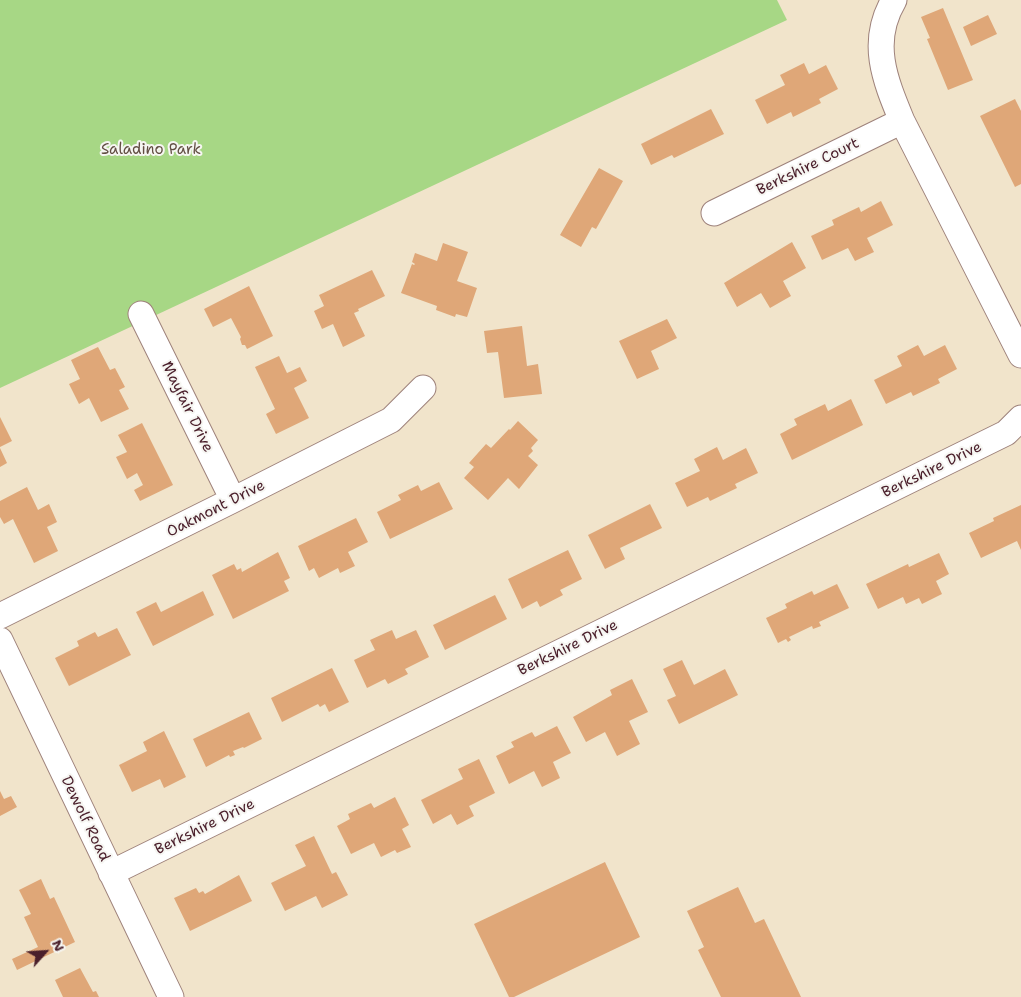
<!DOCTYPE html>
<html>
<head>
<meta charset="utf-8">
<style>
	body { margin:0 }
	#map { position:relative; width:1021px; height:997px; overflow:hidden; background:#f1e4cb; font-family:"Shantell Sans",sans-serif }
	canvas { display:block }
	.north { position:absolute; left:20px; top:927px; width:50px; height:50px; -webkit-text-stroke:4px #f6f6f2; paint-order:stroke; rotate:64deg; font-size:14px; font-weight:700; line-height:20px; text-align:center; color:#4a1f2b }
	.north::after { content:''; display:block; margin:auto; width:18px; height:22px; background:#4a1f2b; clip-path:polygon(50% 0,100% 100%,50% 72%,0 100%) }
</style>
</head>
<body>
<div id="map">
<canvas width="1021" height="997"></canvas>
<div class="north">N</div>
</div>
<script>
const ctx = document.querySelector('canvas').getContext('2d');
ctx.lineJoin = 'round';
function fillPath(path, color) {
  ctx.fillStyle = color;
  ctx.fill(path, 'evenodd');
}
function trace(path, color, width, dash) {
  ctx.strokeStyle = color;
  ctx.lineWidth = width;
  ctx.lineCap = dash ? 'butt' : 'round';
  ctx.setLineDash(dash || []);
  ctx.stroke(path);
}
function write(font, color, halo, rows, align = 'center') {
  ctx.font = font + ' "Shantell Sans",sans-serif';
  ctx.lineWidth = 4;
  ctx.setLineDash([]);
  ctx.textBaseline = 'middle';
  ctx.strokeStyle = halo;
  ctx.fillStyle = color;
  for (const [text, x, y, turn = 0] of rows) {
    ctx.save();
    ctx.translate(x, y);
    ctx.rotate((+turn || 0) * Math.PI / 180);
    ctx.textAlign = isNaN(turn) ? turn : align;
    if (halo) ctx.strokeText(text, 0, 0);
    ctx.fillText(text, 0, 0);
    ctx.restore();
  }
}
const green = new Path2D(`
	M 0,0 L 777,0 L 787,20 L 0,388 Z`);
const building = new Path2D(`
	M 943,8 L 973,80 L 948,90 L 927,39 L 930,38 L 921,17 Z
	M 988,15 L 997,34 L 971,46 L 963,27 Z
	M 804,63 L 809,74 L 826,65 L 838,89 L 819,99 L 821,103 L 793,117 L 791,112 L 767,124 L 755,100 L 785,85 L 780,75 Z
	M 1015,99 L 1021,111 L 1021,184 L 1015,187 L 980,116 Z
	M 711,109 L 724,134 L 674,158 L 672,155 L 651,165 L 641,144 Z
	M 599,168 L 623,181 L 596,229 L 592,227 L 581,247 L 560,235 Z
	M 881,201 L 893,225 L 867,238 L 874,252 L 855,261 L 848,248 L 822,260 L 811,236 L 834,225 L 832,220 L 859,207 L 861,212 Z
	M 792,242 L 806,268 L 783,281 L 791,296 L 770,308 L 761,293 L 737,307 L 724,283 Z
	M 443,243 L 468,252 L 457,281 L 477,288 L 467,317 L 456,314 L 455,317 L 436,310 L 437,306 L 401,293 L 412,264 L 414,265 L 415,264 L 412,262 L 415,253 L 437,261 Z
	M 372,270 L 385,296 L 358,309 L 359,311 L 354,313 L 365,336 L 343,347 L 333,324 L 322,329 L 314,311 L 324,306 L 319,295 Z
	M 249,286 L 273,336 L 247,349 L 245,345 L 242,345 L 240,339 L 241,337 L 231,318 L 213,327 L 204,309 Z
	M 667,319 L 677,338 L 651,351 L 659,369 L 637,379 L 619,341 Z
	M 522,326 L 527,366 L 538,364 L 542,394 L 504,398 L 498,352 L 487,353 L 484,331 Z
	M 918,345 L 924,356 L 945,345 L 957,369 L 938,379 L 940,383 L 913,396 L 911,392 L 886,404 L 874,380 L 902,366 L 897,356 Z
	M 98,347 L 110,370 L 115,368 L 125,387 L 119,390 L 129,409 L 101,422 L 89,398 L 79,404 L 69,384 L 80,379 L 71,360 Z
	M 279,356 L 287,373 L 300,367 L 307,381 L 294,388 L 309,418 L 276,434 L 266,414 L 275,409 L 255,367 Z
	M 851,399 L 863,425 L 792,460 L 780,434 L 797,425 L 794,419 L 825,404 L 828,411 Z
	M 0,417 L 12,441 L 0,447 Z
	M 518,421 L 538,440 L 531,448 L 533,451 L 528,456 L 538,465 L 519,489 L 508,478 L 488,500 L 464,478 L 474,467 L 469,463 L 486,444 L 491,448 L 509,429 L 510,430 Z
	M 142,423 L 173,485 L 140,501 L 134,490 L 143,485 L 137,473 L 127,479 L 116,457 L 127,452 L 118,435 Z
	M 717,447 L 723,460 L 746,448 L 758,473 L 735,484 L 737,488 L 710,501 L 708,497 L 687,507 L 675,483 L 700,471 L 694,459 Z
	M 0,448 L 7,463 L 0,467 Z
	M 439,482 L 453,509 L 390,539 L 377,512 L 401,500 L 398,495 L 418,485 L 421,491 Z
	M 27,487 L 38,510 L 49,504 L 57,522 L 47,527 L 58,551 L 34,563 L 13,519 L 4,524 L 0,517 L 0,501 Z
	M 650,504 L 662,528 L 620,548 L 625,559 L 605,569 L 588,535 Z
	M 1021,505 L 1021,550 L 1017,541 L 981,558 L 969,533 L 994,521 L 993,518 Z
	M 356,518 L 368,542 L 348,552 L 355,566 L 340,573 L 338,568 L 319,578 L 314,568 L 309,571 L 298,546 Z
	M 568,550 L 582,579 L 560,590 L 563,595 L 540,607 L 537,601 L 522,609 L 508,579 Z
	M 278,552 L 290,578 L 284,581 L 289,591 L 233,619 L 212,575 L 234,564 L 237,570 L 241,568 L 242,572 Z
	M 939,553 L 949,574 L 936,581 L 942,594 L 922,604 L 919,598 L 906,604 L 903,597 L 878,609 L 866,584 L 908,564 L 909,567 Z
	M 837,584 L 849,608 L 819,622 L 821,626 L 813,629 L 812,626 L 789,637 L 791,640 L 788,642 L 786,639 L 778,643 L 766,618 L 787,608 L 785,604 L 812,591 L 814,595 Z
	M 203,591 L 214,615 L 153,646 L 136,612 L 156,602 L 161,612 Z
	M 495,595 L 507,619 L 445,650 L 433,625 Z
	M 117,628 L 131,655 L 69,686 L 55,658 L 79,646 L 77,641 L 95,632 L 98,637 Z
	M 392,630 L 396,639 L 416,630 L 429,657 L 405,669 L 408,674 L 388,684 L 385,679 L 367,688 L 354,660 L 375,650 L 370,640 Z
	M 682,660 L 694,685 L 725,669 L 738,695 L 679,724 L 667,700 L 676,696 L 663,669 Z
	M 332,668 L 349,702 L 329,712 L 325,704 L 320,707 L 318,704 L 282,722 L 271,698 Z
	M 632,679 L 648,712 L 629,721 L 640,744 L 617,756 L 605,732 L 586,742 L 573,717 L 612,695 L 610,690 Z
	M 249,712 L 262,739 L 244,748 L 243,747 L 233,751 L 235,755 L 230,757 L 229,755 L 206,767 L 193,739 Z
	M 557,726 L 571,753 L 553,762 L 560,778 L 542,787 L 534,771 L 509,784 L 496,756 L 514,747 L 511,742 L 532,732 L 535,737 Z
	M 164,731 L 186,777 L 164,788 L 160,779 L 132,792 L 119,765 L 147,751 L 143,742 Z
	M 479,759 L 495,793 L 469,806 L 474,816 L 457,825 L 451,814 L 433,824 L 421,800 L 463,779 L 458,769 Z
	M 0,791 L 4,799 L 11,796 L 17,807 L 0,816 Z
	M 395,797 L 409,825 L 402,829 L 411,847 L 397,853 L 395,850 L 381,857 L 374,843 L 351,854 L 337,826 L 350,819 L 348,814 L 371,803 L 374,808 Z
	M 314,836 L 332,874 L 336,872 L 348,895 L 322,908 L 316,896 L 285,911 L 271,883 L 306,866 L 295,845 Z
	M 605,862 L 640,937 L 514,997 L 509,997 L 474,924 Z
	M 239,875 L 252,901 L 190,931 L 174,898 L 196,888 L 199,893 L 203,891 L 205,894 Z
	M 41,879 L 50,899 L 54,897 L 75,942 L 17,970 L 12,959 L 38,947 L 24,917 L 31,914 L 19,890 Z
	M 738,887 L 755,923 L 764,919 L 801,997 L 721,997 L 698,950 L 704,947 L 687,911 Z
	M 80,968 L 93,992 L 96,991 L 99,997 L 63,997 L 55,980 Z`);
const minor = new Path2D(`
	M 894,0 C 869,42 885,80 902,121 L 1021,355
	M 714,213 L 902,121
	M 141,314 L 233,500
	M 0,616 L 233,500 L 391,420 L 423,388
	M 0,640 L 171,997
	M 111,873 L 1006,433 L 1021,418`);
const parkNames = [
	["Saladino Park",151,150]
];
const streetNames = [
	["Berkshire Court",808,167,-26],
	["Mayfair Drive",187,407,64],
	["Berkshire Drive",932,470,-26],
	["Oakmont Drive",216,509,-27],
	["Berkshire Drive",568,648,-26],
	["Dewolf Road",85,819,64],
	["Berkshire Drive",205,827,-26]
];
fillPath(green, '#a7d785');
fillPath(building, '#dfa778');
trace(minor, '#9e827b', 27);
trace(minor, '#fff', 25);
write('15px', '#614d42', '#f6f6f2', parkNames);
write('15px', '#4a1f2b', '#f6f6f2', streetNames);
</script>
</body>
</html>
